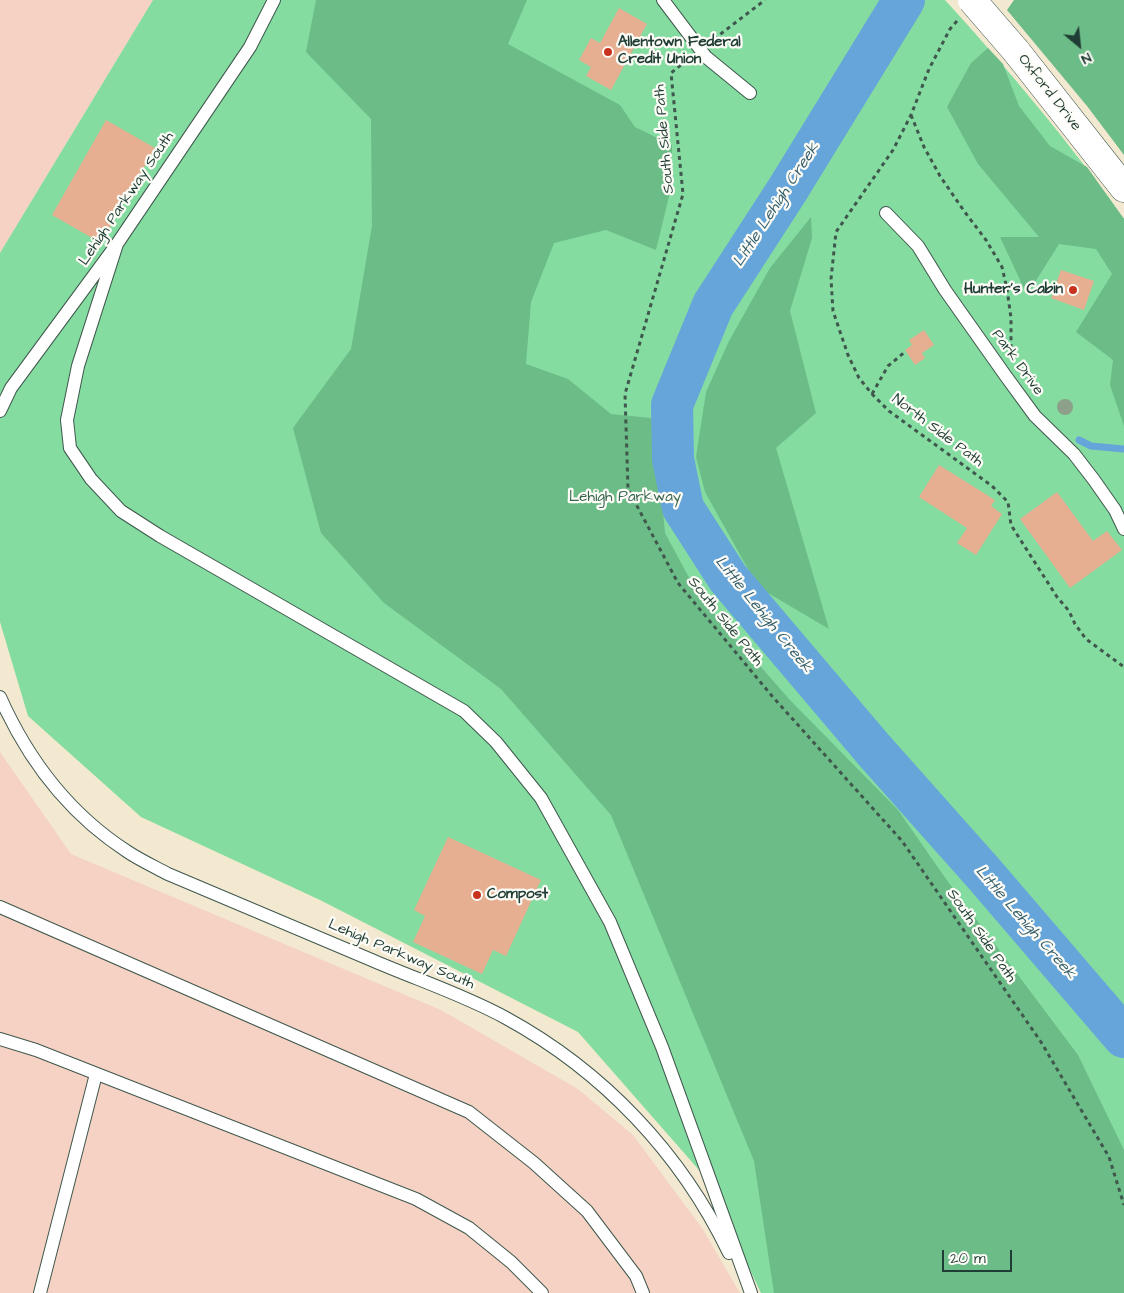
<!DOCTYPE html>
<html>
<head>
<meta charset="utf-8">
<style>
	body { margin:0 }
	#map { position:relative; width:1124px; height:1293px; overflow:hidden; background:#f3e9d1; font-family:"Architects Daughter",sans-serif }
	canvas { display:block }
	.north { position:absolute; left:1054px; top:20px; width:50px; height:50px; -webkit-text-stroke:4px #fdfcf7; paint-order:stroke; rotate:152deg; font-size:14px; font-weight:700; line-height:20px; text-align:center; color:#1f3d34 }
	.north::after { content:''; display:block; margin:auto; width:18px; height:22px; background:#1f3d34; clip-path:polygon(50% 0,100% 100%,50% 72%,0 100%) }
	.scale { position:absolute; left:942px; top:1250px; width:70px; height:22px; box-sizing:border-box; border:2px solid #1f3d34; border-top:0; padding-left:6px; font-size:15px; line-height:18px; white-space:nowrap; color:#1f3d34; -webkit-text-stroke:4px #fdfcf7; paint-order:stroke }
</style>
</head>
<body>
<div id="map">
<canvas width="1124" height="1293"></canvas>
<div class="north">N</div>
<div class="scale">20 m</div>
</div>
<script>
const ctx = document.querySelector('canvas').getContext('2d');
ctx.lineJoin = 'round';
function fillPath(path, color) {
  ctx.fillStyle = color;
  ctx.fill(path, 'evenodd');
}
function trace(path, color, width, dash) {
  ctx.strokeStyle = color;
  ctx.lineWidth = width;
  ctx.lineCap = dash ? 'butt' : 'round';
  ctx.setLineDash(dash || []);
  ctx.stroke(path);
}
function write(font, color, halo, rows, align = 'center') {
  ctx.font = font + ' "Architects Daughter",sans-serif';
  ctx.lineWidth = 4.5;
  ctx.setLineDash([]);
  ctx.textBaseline = 'middle';
  ctx.strokeStyle = halo;
  ctx.fillStyle = color;
  for (const [text, x, y, turn = 0] of rows) {
    ctx.save();
    ctx.translate(x, y);
    ctx.rotate((+turn || 0) * Math.PI / 180);
    ctx.textAlign = isNaN(turn) ? turn : align;
    if (halo) ctx.strokeText(text, 0, 0);
    ctx.fillText(text, 0, 0);
    ctx.restore();
  }
}
const built = new Path2D(`
	M 0,0 L 153,0 L 0,253 Z
	M 0,752 L 71,854 L 441,1010 L 578,1089 L 633,1135 L 702,1228 L 740,1293 L 0,1293 Z`);
const green = new Path2D(`
	M 153,0 L 945,0 C 1009,70 1069,142 1124,219 L 1124,1293 L 761,1293 L 706,1178 L 578,1032 L 320,900 L 141,817 L 28,716 L 0,622 L 0,253 Z`);
const forest = new Path2D(`
	M 316,0 L 527,0 L 508,44 L 620,105 L 635,127 L 672,145 L 672,184 L 656,250 L 606,230 L 554,243 L 531,302 L 526,364 L 568,379 L 611,414 L 651,418 L 657,450 L 665,533 L 699,596 L 789,699 L 898,810 L 946,879 L 1078,1055 L 1124,1150 L 1124,1293 L 774,1293 L 754,1161 L 611,815 L 501,689 L 384,603 L 321,533 L 293,428 L 351,349 L 372,226 L 371,119 L 306,52 Z
	M 1014,0 L 1124,0 L 1124,155 L 1087,106 L 1007,10 Z
	M 988,48 L 1003,64 L 1019,106 L 1050,146 L 1087,167 L 1124,219 L 1124,426 L 1110,385 L 1113,360 L 1076,332 L 1112,274 L 1096,249 L 1059,244 L 1027,295 L 1000,237 L 1039,237 L 978,164 L 947,107 L 971,63 Z
	M 811,217 L 812,238 L 790,311 L 816,413 L 776,448 L 829,629 L 758,587 L 705,492 L 696,457 L 706,392 L 729,341 L 770,268 Z`);
const stream = new Path2D(`
	M 1079,440 L 1091,446 L 1124,449`);
const river = new Path2D(`
	M 904,0 L 788,189 L 713,305 L 672,405 L 673,459 L 683,508 L 728,578 L 873,749 L 985,875 L 1124,1037`);
const building = new Path2D(`
	M 619,8 L 647,24 L 611,90 L 586,76 L 591,67 L 579,60 L 591,38 L 600,43 Z
	M 106,120 L 155,148 L 101,243 L 52,215 Z
	M 1061,270 L 1094,281 L 1084,310 L 1051,298 Z
	M 924,330 L 934,345 L 922,353 L 925,358 L 915,365 L 905,350 L 912,345 L 909,340 Z
	M 939,465 L 995,500 L 991,506 L 1002,514 L 976,555 L 957,543 L 967,528 L 919,497 Z
	M 1057,492 L 1093,541 L 1107,531 L 1122,550 L 1070,588 L 1020,519 Z
	M 448,837 L 541,880 L 506,956 L 493,950 L 482,974 L 413,942 L 425,916 L 414,910 Z`);
const path = new Path2D(`
	M 957,21 L 950,29 L 929,69 L 911,115 L 893,150 L 836,232 L 831,279 L 833,311 L 848,355 L 859,378 L 872,394 L 889,411 L 992,486 L 1008,502 L 1011,525 L 1057,597 L 1069,611 L 1075,624 L 1086,639 L 1124,667
	M 714,39 L 765,0
	M 687,60 L 671,73 L 683,194 L 625,394 L 628,489 L 678,583 L 772,696 L 902,841 L 1041,1042 L 1109,1157 L 1124,1205
	M 911,115 L 924,147 L 940,176 L 964,211 L 986,240 L 1002,267 L 1007,289 L 1011,318 L 1011,352
	M 872,394 L 888,366 L 906,351`);
const service = new Path2D(`
	M 663,0 L 706,57 L 750,93
	M 886,213 L 918,246 L 945,290 L 1005,375 L 1035,416 L 1074,454 L 1094,480 L 1115,510 L 1124,529
	M 117,244 L 78,366 L 67,420 L 70,448 L 91,479 L 121,511 L 160,536 L 464,711 L 496,742 L 541,798 L 610,922 L 662,1047 L 751,1293
	M 0,411 L 11,388 L 117,244 L 250,47 L 274,0
	M 0,697 C 28,760 69,814 128,852 C 140,860 155,867 168,874 C 237,903 305,932 374,961 C 418,980 464,995 506,1018 C 603,1071 681,1153 729,1253
	M 0,907 L 469,1112 L 534,1163 L 587,1211 L 636,1276 L 643,1293
	M 0,1039 L 36,1050 L 416,1199 L 469,1228 L 511,1262 L 542,1293
	M 40,1293 L 96,1074`);
const secondary = new Path2D(`
	M 1016,51 L 1124,188`);
const secondaryBridge = new Path2D(`
	M 972,0 L 1016,51`);
const trees = [
	[1065,407]
];
const markers = [
	[608,52,5,"#c8321e"],
	[1073,290,5,"#c8321e"],
	[477,895,5,"#c8321e"]
];
const poiNames = [
	["Allentown Federal",618,43],
	["Credit Union",618,60],
	["Hunter's Cabin",1063,290,"right"],
	["Compost",487,895]
];
const streetNames = [
	["Oxford Drive",1049,93,52],
	["South Side Path",665,139,-95],
	["Lehigh Parkway South",127,199,-56],
	["Park Drive",1017,363,54],
	["North Side Path",937,431,37],
	["South Side Path",725,622,51],
	["South Side Path",981,936,55],
	["Lehigh Parkway South",401,955,23]
];
const parkNames = [
	["Lehigh Parkway",625,498]
];
const waterNames = [
	["Little Lehigh Creek",777,205,-57],
	["Little Lehigh Creek",763,615,51],
	["Little Lehigh Creek",1025,923,49]
];
fillPath(built, '#f5d2c3');
fillPath(green, '#84dca1');
fillPath(forest, '#6bbc87');
trace(stream, '#66a5d9', 7);
trace(river, '#66a5d9', 42);
fillPath(building, '#e6af91');
trace(service, '#3f574c', 14);
trace(secondary, '#3f574c', 29);
trace(path, '#3f574c', 3, [4, 4]);
trace(service, '#fff', 12);
trace(secondary, '#fff', 28);
trace(secondaryBridge, '#3f574c', 29, []);
trace(secondaryBridge, '#fff', 28);
ctx.fillStyle = '#8ca08a';
for (const [x, y] of trees) {
  ctx.beginPath();
  ctx.arc(x, y, 8, 0, 2 * Math.PI);
  ctx.fill();
}
for (const [x, y, r, color] of markers) {
  const dot = new Path2D();
  dot.arc(x, y, r, 0, 2 * Math.PI);
  ctx.fillStyle = color;
  ctx.fill(dot);
  trace(dot, '#fdfcf7', 2);
}
write('bold 15px', '#1f3d34', '#fdfcf7', poiNames, 'left');
write('15px', '#1f3d34', '#fdfcf7', streetNames);
write('15px', '#38654f', '#fdfcf7', parkNames);
write('italic 16px', '#38616e', '#fdfcf7', waterNames);
</script>
</body>
</html>
